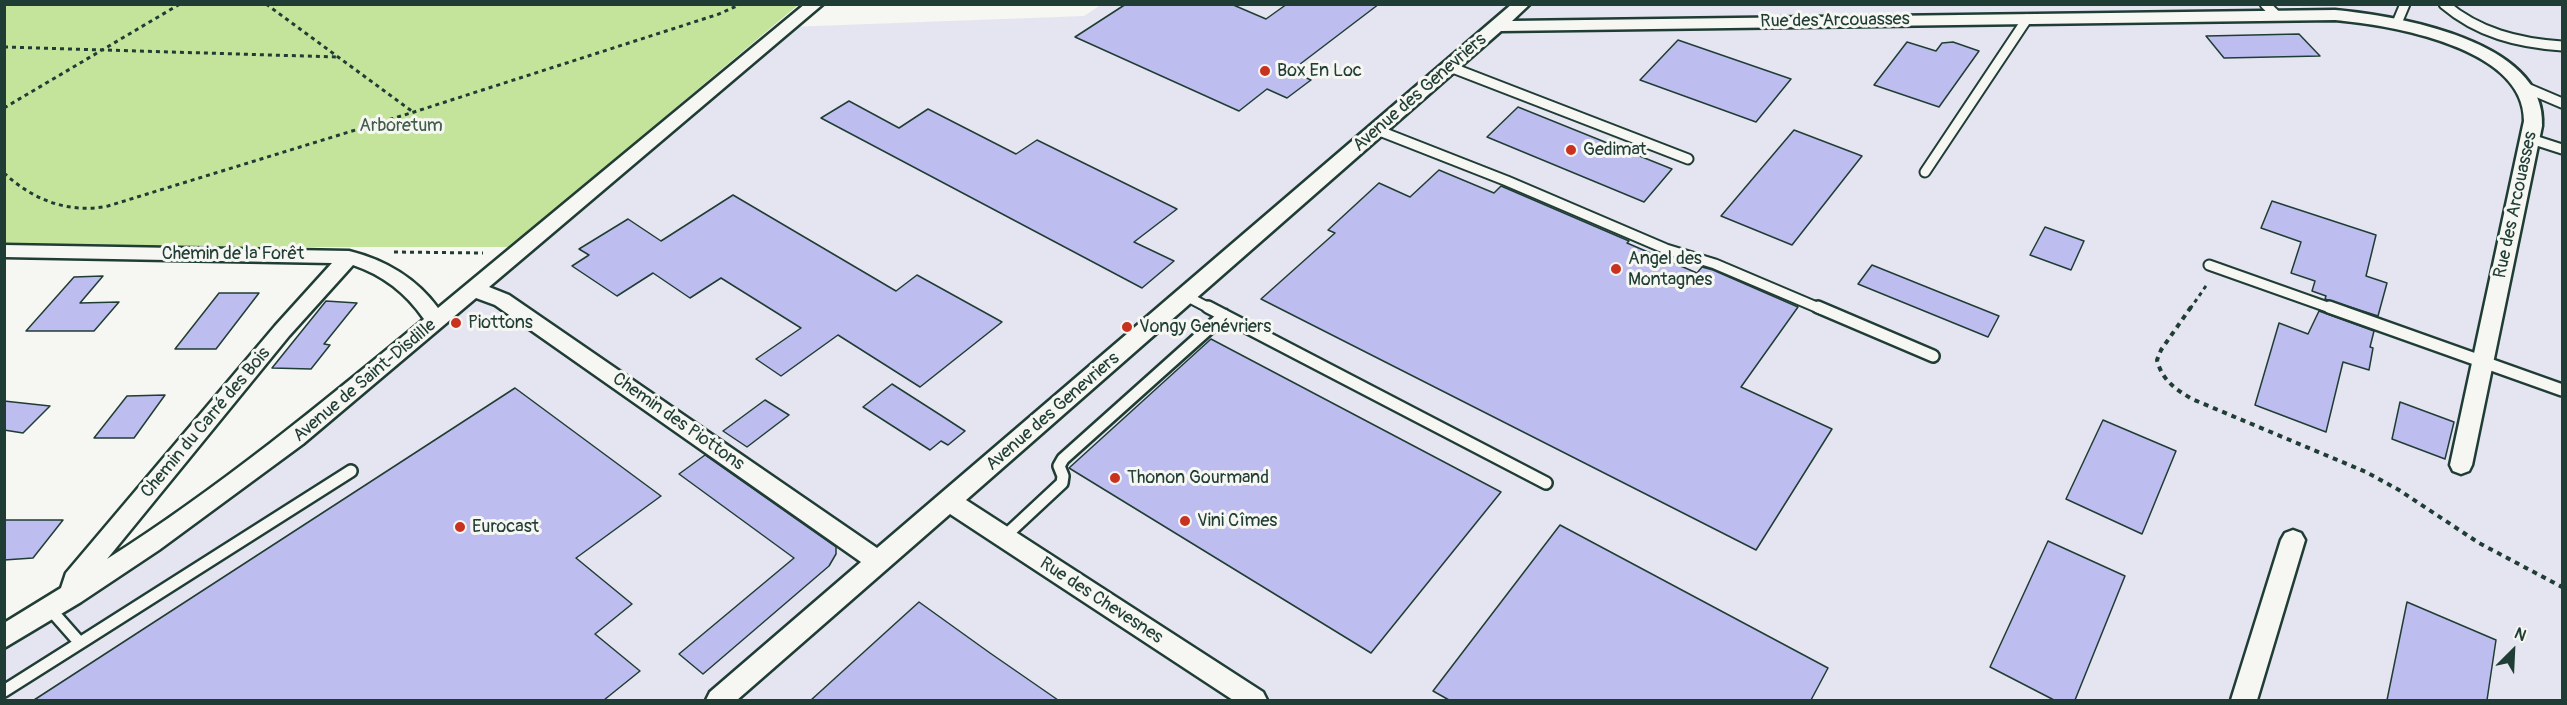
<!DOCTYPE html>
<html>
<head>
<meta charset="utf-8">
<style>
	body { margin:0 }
	#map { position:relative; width:2567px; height:705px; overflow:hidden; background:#f6f6f2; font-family:Pangolin,sans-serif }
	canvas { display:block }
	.frame { position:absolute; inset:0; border:6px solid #1f3d34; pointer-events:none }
	.north { position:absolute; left:2483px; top:621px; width:60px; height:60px; -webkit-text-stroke:4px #f6f6f2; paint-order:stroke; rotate:24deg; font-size:16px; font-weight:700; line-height:24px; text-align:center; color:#1f3d34 }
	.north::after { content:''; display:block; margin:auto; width:21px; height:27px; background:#1f3d34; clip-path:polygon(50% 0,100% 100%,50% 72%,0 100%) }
</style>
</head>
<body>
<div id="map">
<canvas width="2567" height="705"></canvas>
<div class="frame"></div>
<div class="north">N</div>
</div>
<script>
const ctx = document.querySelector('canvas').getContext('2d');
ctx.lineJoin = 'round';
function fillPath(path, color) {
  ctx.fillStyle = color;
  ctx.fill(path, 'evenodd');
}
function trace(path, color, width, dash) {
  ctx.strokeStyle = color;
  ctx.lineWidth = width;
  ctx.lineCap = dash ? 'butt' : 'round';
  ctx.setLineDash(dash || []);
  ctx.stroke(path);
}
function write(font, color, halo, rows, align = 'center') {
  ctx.font = font + ' Pangolin,sans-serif';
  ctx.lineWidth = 6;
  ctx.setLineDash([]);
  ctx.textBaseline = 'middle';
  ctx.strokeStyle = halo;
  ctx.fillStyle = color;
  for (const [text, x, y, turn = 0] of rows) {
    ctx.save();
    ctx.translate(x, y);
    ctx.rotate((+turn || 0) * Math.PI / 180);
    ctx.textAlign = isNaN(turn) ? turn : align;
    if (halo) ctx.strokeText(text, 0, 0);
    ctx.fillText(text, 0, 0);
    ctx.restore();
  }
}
const built = new Path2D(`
	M 1102,4 L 2562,5 L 2562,700 L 5,700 L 5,637 L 151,543 L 788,27 L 1084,16 Z`);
const green = new Path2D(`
	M 5,4 L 798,4 L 798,5 L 510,247 L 118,247 L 5,244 Z`);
const building = new Path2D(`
	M 1126,4 L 1231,4 L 1266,19 L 1287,4 L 1379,4 L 1291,71 L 1311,80 L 1287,98 L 1267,89 L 1239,111 L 1075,37 Z
	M 2299,34 L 2320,56 L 2224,58 L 2206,36 Z
	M 1678,40 L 1791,79 L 1756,122 L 1640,80 Z
	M 1907,42 L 1936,51 L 1942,43 L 1953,42 L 1979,51 L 1939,107 L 1874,85 Z
	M 849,101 L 899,128 L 928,109 L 1016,154 L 1037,140 L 1177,209 L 1134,242 L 1174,261 L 1142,288 L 821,118 Z
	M 1518,107 L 1657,163 L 1672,169 L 1644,202 L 1487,137 Z
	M 1794,130 L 1862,156 L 1792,245 L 1721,216 Z
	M 1439,170 L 1494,193 L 1501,186 L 1629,241 L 1627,243 L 1697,273 L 1702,267 L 1713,270 L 1798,307 L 1741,387 L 1832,429 L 1756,550 L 1261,299 L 1335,233 L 1328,230 L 1379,183 L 1410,197 Z
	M 733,195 L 896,291 L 917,275 L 1002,322 L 920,387 L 838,335 L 781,376 L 756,359 L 801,328 L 721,278 L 690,298 L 653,273 L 617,296 L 572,266 L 589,255 L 579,249 L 628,219 L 661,241 Z
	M 2272,201 L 2376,235 L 2366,276 L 2387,283 L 2378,316 L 2325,299 L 2326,296 L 2312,291 L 2315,281 L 2291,273 L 2301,242 L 2261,228 Z
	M 2045,227 L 2084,241 L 2071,270 L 2030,255 Z
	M 1872,265 L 1944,294 L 1999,316 L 1988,337 L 1858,284 Z
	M 103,276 L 80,303 L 119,302 L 94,331 L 26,331 L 74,277 Z
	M 219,293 L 259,293 L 216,349 L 175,349 Z
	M 326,301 L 357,303 L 324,344 L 330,345 L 311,369 L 272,368 Z
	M 2319,311 L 2374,331 L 2370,347 L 2373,348 L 2369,370 L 2343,362 L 2326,432 L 2255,405 L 2279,323 L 2308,334 Z
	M 1211,339 L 1501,492 L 1371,653 L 1069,468 Z
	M 892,384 L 942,416 L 965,431 L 948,445 L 941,441 L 930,450 L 863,407 Z
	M 515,388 L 661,496 L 576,558 L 632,604 L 595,634 L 640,671 L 604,700 L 34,700 Z
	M 165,395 L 134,438 L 94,438 L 127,396 Z
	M 765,400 L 789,415 L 747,447 L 723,431 Z
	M 4,401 L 50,406 L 23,433 L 4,430 Z
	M 2400,402 L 2454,422 L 2445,459 L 2392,439 Z
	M 2103,420 L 2176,451 L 2142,534 L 2066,499 Z
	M 705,455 L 836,547 L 836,554 L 829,566 L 703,674 L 679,654 L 794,558 L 679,474 Z
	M 4,520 L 63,520 L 33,558 L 4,560 Z
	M 1560,525 L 1828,668 L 1811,700 L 1449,700 L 1433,691 Z
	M 2048,541 L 2125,576 L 2075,700 L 2054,700 L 1990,667 Z
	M 919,602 L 990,653 L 1058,700 L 811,700 Z
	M 2407,602 L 2496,640 L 2487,700 L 2387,700 Z`);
const pathFar1 = new Path2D(`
	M 266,4 L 413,112
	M 4,47 L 338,57
	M 4,108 L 180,4
	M 4,173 C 33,200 69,214 108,206 L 414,112 L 719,14 L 741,4
	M 394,252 L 483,253
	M 2190,309 L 2208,283`);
const path = new Path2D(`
	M 2191,307 L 2161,350 L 2157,360 C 2162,380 2175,389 2192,399 L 2366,472 L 2399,490 L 2479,543 L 2562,587`);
const laneFar1 = new Path2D(`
	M 2265,4 L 2276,15
	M 2444,4 C 2478,33 2518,43 2562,46
	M 2397,23 L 2405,4
	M 1450,67 L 1688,159
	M 2522,86 L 2562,103
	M 1377,130 L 1507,181 L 1666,249 L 1715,264 L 1821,309
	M 2531,139 L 2562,149
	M 1925,172 L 2027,19
	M 2209,265 L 2333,309
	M 1186,296 L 1211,309`);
const lane = new Path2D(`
	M 1208,307 L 1546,483
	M 1818,307 L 1933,356
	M 2329,307 L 2562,390
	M 1004,537 L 1062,483 L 1063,476 L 1059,466 L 1063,459 L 1224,315
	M 80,643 L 351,471
	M 4,691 L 80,643 L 50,609`);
const street = new Path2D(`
	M 805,4 L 823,4 L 489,287 L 509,295 L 877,548 L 1512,4 L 1530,4 L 1512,21 L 2335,10 C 2397,16 2547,40 2542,126 L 2472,465 L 2469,471 L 2461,474 L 2453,471 L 2450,465 L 2524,121 C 2525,47 2390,25 2335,20 L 1501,31 L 966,500 L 1263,692 L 1267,700 L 1233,700 L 950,514 L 737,700 L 706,700 L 710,692 L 861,562 L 495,305 L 476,298 L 303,444 L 159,550 L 81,602 L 4,648 L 4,623 L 61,588 L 66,573 L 275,326 L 332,263 L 4,257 L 4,245 L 349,251 C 385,260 415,277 438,308 ZM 353,265 C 383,275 406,293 424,319 C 322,403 219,488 107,559 L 289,336 Z
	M 2293,530 L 2301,533 L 2305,540 L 2257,700 L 2231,700 L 2281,540 L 2285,533 Z`);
const markers = [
	[1265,71,6,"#c8321e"],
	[1571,150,6,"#c8321e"],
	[1616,269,6,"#c8321e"],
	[456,323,6,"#c8321e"],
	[1127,327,6,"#c8321e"],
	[1115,478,6,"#c8321e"],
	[1185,521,6,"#c8321e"],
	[460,527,6,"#c8321e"]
];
const streetNames = [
	["Rue des Arcouasses",1835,21,-1],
	["Avenue des Genevriers",1420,93,-41],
	["Rue des Arcouasses",2516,205,-78],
	["Chemin de la Forêt",233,254],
	["Avenue de Saint-Disdille",365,381,-40],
	["Avenue des Genevriers",1053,412,-41],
	["Chemin des Piottons",678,422,35],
	["Chemin du Carré des Bois",206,423,-50],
	["Rue des Chevesnes",1101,601,33]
];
const poiNames = [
	["Box En Loc",1277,71],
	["Gedimat",1583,150],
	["Angel des",1628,259],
	["Montagnes",1628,280],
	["Piottons",468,323],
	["Vongy Genévriers",1139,327],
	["Thonon Gourmand",1127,478],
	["Vini Cîmes",1197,521],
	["Eurocast",472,527]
];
const parkNames = [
	["Arboretum",401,126]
];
fillPath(built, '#e5e5f1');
fillPath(green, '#c4e49c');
fillPath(building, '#bdbdef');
trace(building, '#1f3d34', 1.5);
trace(laneFar1, '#1f3d34', 13);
trace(lane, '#1f3d34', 16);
trace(street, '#1f3d34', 5);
trace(pathFar1, '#1f3d34', 3, [4, 4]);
trace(path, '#1f3d34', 4, [5, 5]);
trace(laneFar1, '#f6f6f2', 9);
trace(lane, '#f6f6f2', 11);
fillPath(street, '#f6f6f2');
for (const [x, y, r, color] of markers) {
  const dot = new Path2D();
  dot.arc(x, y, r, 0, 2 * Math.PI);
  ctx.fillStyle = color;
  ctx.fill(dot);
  trace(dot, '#f6f6f2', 2);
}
write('18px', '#1f3d34', '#f6f6f2', streetNames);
write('18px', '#1f3d34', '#f6f6f2', poiNames, 'left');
write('18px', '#405e49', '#f6f6f2', parkNames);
</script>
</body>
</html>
